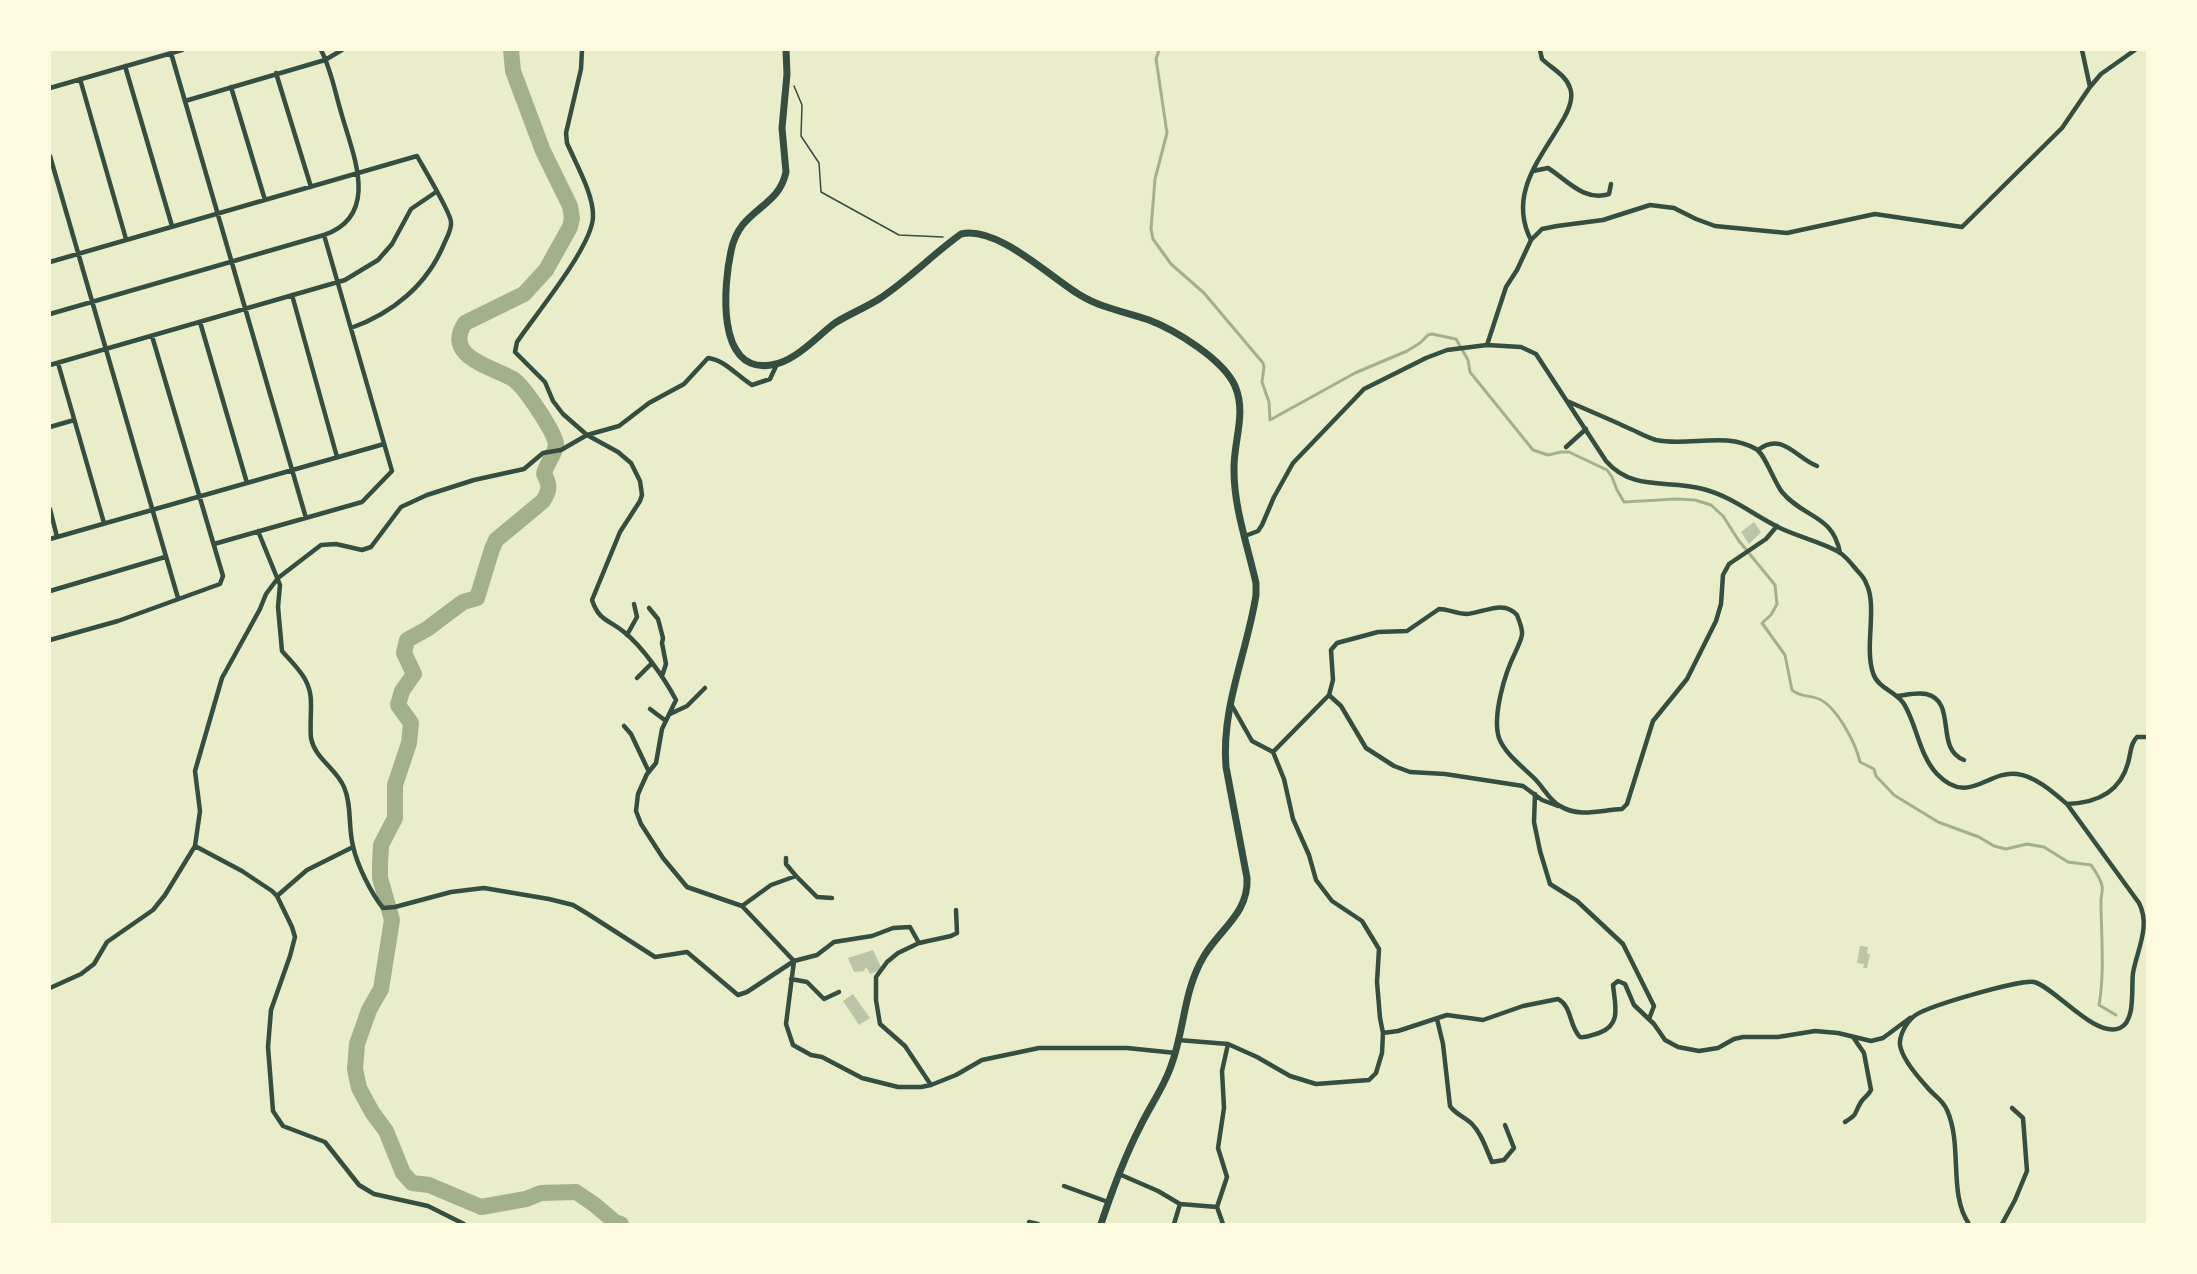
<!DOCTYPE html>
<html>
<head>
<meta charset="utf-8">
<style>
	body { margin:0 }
	#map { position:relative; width:2197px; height:1274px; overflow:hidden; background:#e9edc9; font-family:"Archivo Narrow",sans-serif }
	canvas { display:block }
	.frame { position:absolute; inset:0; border:51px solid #fefae0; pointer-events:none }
</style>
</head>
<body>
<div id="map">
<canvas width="2197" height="1274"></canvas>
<div class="frame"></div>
</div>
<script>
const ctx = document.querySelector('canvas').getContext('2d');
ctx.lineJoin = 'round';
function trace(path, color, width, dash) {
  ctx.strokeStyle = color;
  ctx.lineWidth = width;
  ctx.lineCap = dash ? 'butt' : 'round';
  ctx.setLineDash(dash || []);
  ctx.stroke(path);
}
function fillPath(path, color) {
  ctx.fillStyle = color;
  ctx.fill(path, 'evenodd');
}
const stream = new Path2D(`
	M 1159,50 L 1156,59 L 1167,133 L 1155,179 L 1151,229 L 1153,239 L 1171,264 L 1204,293 L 1263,363 L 1264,367 L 1262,382 L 1269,402 L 1270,420 L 1355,373 L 1407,351 L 1420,343 L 1428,335 L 1432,334 L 1456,339 L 1468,360 L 1470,372 L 1533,450 L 1548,455 L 1561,452 L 1569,452 L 1607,470 L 1612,477 L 1617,490 L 1624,502 L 1676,499 L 1695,500 L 1711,505 L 1723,516 L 1739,541 L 1775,585 L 1777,604 L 1771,615 L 1762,623 L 1785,655 L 1792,690 C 1799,697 1810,695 1819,699 C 1837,707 1856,744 1860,762 L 1874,769 L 1876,776 L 1894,795 L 1938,822 L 1979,837 L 1994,846 L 2006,849 L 2027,844 L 2044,847 L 2068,862 L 2091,865 C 2095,871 2101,879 2102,886 C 2103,891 2101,896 2101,900 C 2101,935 2105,971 2099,1005 L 2116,1015`);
const river = new Path2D(`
	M 511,50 L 513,71 L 543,151 L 570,206 L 572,218 L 570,227 L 546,270 L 524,294 L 465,323 C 443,357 491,366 513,379 C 524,386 554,431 556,444 C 556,453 546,464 544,474 C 550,485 550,490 543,501 L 496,540 L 492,549 L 477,598 L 463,602 L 427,629 L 407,640 L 404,653 L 414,674 L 402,691 L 398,705 L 411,723 L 409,743 L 395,785 L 395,818 L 381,845 L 380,864 L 380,878 L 392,920 L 381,989 L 369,1010 L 357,1044 L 355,1069 L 359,1088 L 372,1112 L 386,1131 L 403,1173 L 412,1183 L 429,1185 L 481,1207 L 526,1199 L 541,1193 L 576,1192 L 595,1205 L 615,1222 L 621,1224`);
const building = new Path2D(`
	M 1754,522 L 1761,532 L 1749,544 L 1741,532 Z
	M 1860,946 L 1868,947 L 1867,954 L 1870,954 L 1867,968 L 1863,968 L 1864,964 L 1857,963 Z
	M 873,950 L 882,969 L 870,974 L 867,968 L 864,969 L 865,971 L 854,972 L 848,958 Z
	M 853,994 L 870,1018 L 859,1025 L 843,1001 Z`);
const path = new Path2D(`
	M 794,86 L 802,105 L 801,136 L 819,163 L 821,192 L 899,235 L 943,237`);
const minor = new Path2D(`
	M 582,50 L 581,69 L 566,133 L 567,143 C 576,164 594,195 593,217 C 592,247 535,315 517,342 L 515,352 L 545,382 L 553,401 L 563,414 L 587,435 L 618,452 L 631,463 L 640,481 L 642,495 L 640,501 L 620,532 L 592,600 C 599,621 608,619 624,632 C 642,646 665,679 676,700 L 662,729 L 656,763 L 647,774 L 638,794 L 636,811 L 641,824 L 663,858 L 687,887 L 742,906 L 794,961
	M 2082,50 L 2090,87
	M 171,53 L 306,518
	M 125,66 L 172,226
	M 276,73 L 311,187
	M 80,79 L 126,239
	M 231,87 L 265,200
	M 50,88 L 182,50
	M 185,101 L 325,60 L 342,50
	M 50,156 L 178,598
	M 1533,171 L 1548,168 C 1567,180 1584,202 1609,194 L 1611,184
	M 1531,240 C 1507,193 1542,157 1564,118 C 1569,109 1574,98 1570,88 C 1566,75 1551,68 1542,59 L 1540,50
	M 50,262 L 417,156 C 423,167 451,213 451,222 C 452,229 447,237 444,244 C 427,285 393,313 351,328
	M 292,295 L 337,457
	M 50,314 L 324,235 C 382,215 352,153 341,112 C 335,92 331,69 321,50
	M 200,322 L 247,483
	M 1487,345 L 1506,287 L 1517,270 L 1531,240 L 1542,229 L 1557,226 L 1603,220 L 1650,205 L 1674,208 L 1696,219 L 1715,226 L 1787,233 L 1875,214 L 1962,227 L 2062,128 L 2090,87 L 2101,74 L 2135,50
	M 58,363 L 104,523
	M 50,365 L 345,280 L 378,260 L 392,244 L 411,209 L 436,192
	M 1567,401 C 1587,410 1607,418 1626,427 C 1636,431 1646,437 1656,440 C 1689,447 1725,431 1756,449 C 1765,454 1774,482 1782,492 C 1803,518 1833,514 1840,553
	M 50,427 L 74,420
	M 1566,447 L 1586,429
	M 1758,450 C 1782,431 1796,458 1817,466
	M 50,509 L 57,537
	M 258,531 L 280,585 L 278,607 L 282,651 C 297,668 312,680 311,705 C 311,716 310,728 311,738 C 315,759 336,768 344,787 C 352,805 348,827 353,846 C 357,865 371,893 383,908 L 395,907 L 451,892 L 484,888 L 549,899 L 573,905 L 588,914 L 655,957 L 687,952 L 738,995 L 747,992 L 794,961 L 817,955 L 834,942 L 872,936 L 893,928 L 910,927 L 919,943
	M 1245,536 L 1258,531 L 1262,525 L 1274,497 L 1293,463 L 1364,389 L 1426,358 L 1447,350 L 1487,345 L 1521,347 L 1536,354 L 1606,461 C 1633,492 1668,479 1703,489 C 1731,496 1755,516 1780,528 C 1799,537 1821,542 1839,552 C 1845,556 1851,563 1855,568 C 1859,573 1864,577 1866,583 C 1878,606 1864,646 1873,673 C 1878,689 1896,691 1904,704 C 1917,725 1919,755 1937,774 C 1969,807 1987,770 2017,774 C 2035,776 2053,792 2067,804 L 2139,903 C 2151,926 2137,950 2133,973 C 2131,988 2136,1021 2120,1028 C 2095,1039 2056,988 2034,982 C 2021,979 1923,1007 1913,1017 C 1906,1023 1899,1036 1900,1045 C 1902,1059 1917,1076 1927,1087 C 1934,1096 1942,1099 1947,1110 C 1963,1146 1948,1194 1969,1224
	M 50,539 L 384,444
	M 214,544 L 362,502 L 392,471 L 324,235
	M 50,591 L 165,557
	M 649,608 L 658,619 L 663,638 L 662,643 L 666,664 L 662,676
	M 627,635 L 637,617 L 634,604
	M 50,640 L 118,621 L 220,584 L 223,576 L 152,336
	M 637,678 L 651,664
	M 1329,695 L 1341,706 L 1366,748 L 1394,766 L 1410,772 L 1445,774 L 1523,786 L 1542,800 L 1558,806
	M 1897,696 C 1906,695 1917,692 1926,694 C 1958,701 1934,749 1964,760
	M 650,709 L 666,721
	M 670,714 L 687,706 L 705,688
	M 624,726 L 631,734 L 649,772
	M 1273,752 L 1329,695 L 1333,680 L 1331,650 L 1337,643 L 1378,632 L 1407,631 L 1439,609 C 1448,609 1457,614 1467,614 C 1484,613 1503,599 1517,615 C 1525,635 1523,635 1515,653 C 1505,673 1492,716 1499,738 C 1505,754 1523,767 1535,779 C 1543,787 1550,801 1560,806 C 1579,818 1601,810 1622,809 L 1627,804 L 1653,721 L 1687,679 L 1716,621 L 1721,604 L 1723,575 L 1729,564 L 1766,539 L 1777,526
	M 1535,794 L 1534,822 L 1540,851 L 1550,884 L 1577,901 L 1623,944 L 1654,1006 L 1649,1019
	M 2067,804 C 2096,803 2120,793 2128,763 C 2131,753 2130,744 2137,737 L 2148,737
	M 195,846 L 242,871 L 272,891 L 277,896 L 292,927 L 295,937 L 290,956 L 271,1010 L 268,1047 L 273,1111 L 283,1126 L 325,1142 L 359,1185 L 374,1194 L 428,1206 L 464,1224
	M 786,858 L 786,864 L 796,876
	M 277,896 L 307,870 L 353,847
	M 742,906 L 771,885 L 796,876 L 817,897 L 832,898
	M 794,961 L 786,1024 L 793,1045 L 811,1055 L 822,1057 L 862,1078 L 898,1087 L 921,1087 L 931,1085 L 956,1075 L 982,1060 L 1039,1048 L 1127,1048 L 1176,1053
	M 791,979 L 807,982 L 824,999 L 839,992
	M 50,988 L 81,974 L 94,964 L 107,942 L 153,910 L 165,895 L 195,846 L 200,811 L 195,771 L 222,678 L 260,609 L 266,594 L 278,578 L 321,545 L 336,544 L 362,550 L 371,547 L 401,507 L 427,495 L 474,480 L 524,469 L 543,453 L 561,450 L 587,435 L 619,426 L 649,403 L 684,384 L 708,358 C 725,360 737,376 752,385 L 770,379 L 777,364
	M 1437,1019 L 1443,1044 L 1450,1106 C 1455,1114 1465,1117 1472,1124 C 1482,1134 1486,1149 1492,1162 L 1504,1160 L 1514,1148 L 1505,1125
	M 1383,1033 L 1398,1031 L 1447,1015 L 1483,1020 L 1523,1006 L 1558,999 C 1572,1006 1569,1026 1580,1037 C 1587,1038 1592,1035 1599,1033 C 1622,1025 1615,1005 1613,985 L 1618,981 L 1625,984 L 1634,1005 L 1654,1024 L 1665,1040 L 1678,1047 L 1699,1051 L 1718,1048 L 1734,1039 L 1743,1037 L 1778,1037 L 1815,1031 L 1838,1033 L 1871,1041 L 1883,1038 L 1910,1018
	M 1178,1040 L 1228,1044 L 1257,1057 L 1290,1076 L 1316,1084 L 1369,1080 L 1376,1073 L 1382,1053 L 1383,1033 L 1380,1018 L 1377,982 L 1379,949 L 1362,921 L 1332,901 L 1316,880 L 1309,855 L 1293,819 L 1284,779 L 1273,752 L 1252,741 L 1231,704
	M 931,1085 L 905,1046 L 880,1024 L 876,1000 L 876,977 L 887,962 L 898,953 L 919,943 L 951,936 L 957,933 L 956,910
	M 1845,1122 C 1859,1113 1853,1115 1861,1102 C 1864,1097 1868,1096 1871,1090 L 1864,1053 L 1853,1037
	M 1119,1174 L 1158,1191 L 1180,1204 L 1217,1207 L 1227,1177 L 1218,1148 L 1224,1108 L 1222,1071 L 1228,1044
	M 1064,1186 L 1108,1202
	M 1217,1207 L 1223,1224
	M 1029,1222 L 1038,1224
	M 1174,1224 L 1180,1204
	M 2002,1224 L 2015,1200 L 2027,1171 L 2023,1118 L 2012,1108`);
const primary = new Path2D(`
	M 786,50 L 787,74 L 782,128 L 786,172 C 778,210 740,207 731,251 C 724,283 715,374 771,365 C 795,362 816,337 835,323 C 849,314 865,308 879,299 C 908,280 933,254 961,234 C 997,225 1051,278 1080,295 C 1101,308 1126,312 1149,320 C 1175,330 1223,359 1235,386 C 1247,414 1233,442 1234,471 C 1234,508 1248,547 1256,583 L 1256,595 C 1247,653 1221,707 1226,767 L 1247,878 C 1249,913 1220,929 1204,956 C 1183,991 1185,1029 1171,1066 C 1164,1087 1150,1106 1140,1127 C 1124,1158 1112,1191 1101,1224`);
trace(stream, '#a3b18a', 3);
trace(river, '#a3b18a', 16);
fillPath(building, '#bcc5a7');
trace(path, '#344e41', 1.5);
trace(minor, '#344e41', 4.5);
trace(primary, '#344e41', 7);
</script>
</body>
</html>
